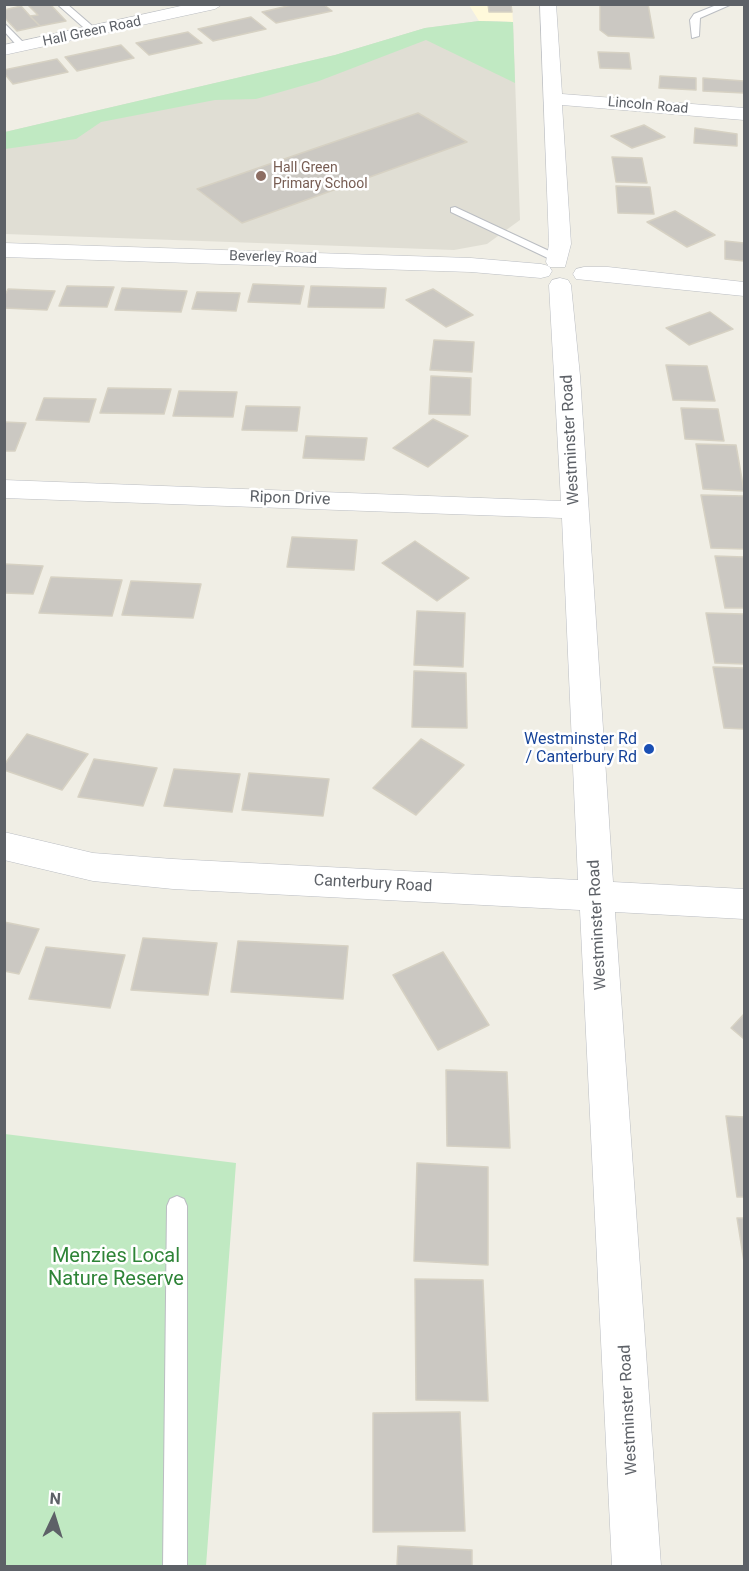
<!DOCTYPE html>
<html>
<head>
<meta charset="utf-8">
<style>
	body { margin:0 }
	#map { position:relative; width:749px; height:1571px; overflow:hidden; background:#f0eee5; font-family:Roboto,sans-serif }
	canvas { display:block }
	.frame { position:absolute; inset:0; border:6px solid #5d6167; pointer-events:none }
	.north { position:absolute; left:24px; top:1487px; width:60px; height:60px; -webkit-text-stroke:4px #fff; paint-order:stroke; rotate:4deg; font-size:16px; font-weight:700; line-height:24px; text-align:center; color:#5d6167 }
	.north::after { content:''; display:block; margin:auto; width:21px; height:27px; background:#5d6167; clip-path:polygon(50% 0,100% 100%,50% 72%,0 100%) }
</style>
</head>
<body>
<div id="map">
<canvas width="749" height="1571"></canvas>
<div class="frame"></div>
<div class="north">N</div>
</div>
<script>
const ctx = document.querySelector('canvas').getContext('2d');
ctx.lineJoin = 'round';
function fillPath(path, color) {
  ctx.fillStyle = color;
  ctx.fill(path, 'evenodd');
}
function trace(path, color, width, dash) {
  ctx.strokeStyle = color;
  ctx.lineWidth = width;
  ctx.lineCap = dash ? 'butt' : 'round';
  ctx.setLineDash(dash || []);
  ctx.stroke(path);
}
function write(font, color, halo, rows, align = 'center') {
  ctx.font = font + ' Roboto,sans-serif';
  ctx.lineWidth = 5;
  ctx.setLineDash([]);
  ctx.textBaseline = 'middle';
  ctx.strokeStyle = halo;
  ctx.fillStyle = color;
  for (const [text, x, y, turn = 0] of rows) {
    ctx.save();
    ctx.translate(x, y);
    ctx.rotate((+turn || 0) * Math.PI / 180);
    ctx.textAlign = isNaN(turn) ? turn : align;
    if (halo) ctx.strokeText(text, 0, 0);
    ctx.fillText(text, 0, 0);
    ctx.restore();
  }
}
const commercial = new Path2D(`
	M 469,5 L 512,5 L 513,22 L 479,21 Z`);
const education = new Path2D(`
	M 479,21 L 513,22 L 520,220 L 487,244 L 454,250 L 5,234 L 5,132 L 335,55 L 425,28 Z`);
const green = new Path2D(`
	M 479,21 L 513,22 L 515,83 L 426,40 L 319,81 L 256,99 L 215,100 L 101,122 L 76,139 L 5,149 L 5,132 L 335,55 L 425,28 Z
	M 5,1134 L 236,1163 L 206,1566 L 5,1566 Z`);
const building = new Path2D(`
	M 50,4 L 66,21 L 40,26 L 30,16 L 38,15 L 28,5 Z
	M 296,4 L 323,4 L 332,11 L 276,23 L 262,12 Z
	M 488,4 L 511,4 L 512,12 L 489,12 Z
	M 600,4 L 648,4 L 654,38 L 608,36 L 600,30 Z
	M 21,6 L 30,16 L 40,26 L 17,31 L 4,17 L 4,10 Z
	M 251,17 L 266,29 L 213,41 L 198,29 Z
	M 188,32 L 202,43 L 149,55 L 136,43 Z
	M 121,45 L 134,58 L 77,71 L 65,57 Z
	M 598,52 L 629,53 L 631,69 L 600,68 Z
	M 57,59 L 68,72 L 13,84 L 4,73 L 4,70 Z
	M 660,76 L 696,78 L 696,90 L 659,88 Z
	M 703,78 L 744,81 L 744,93 L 703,91 Z
	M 418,113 L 467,142 L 242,223 L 197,189 Z
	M 644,125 L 665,137 L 632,148 L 611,136 Z
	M 695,128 L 737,134 L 737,146 L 694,143 Z
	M 612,157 L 642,158 L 647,183 L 616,182 Z
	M 616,186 L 650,187 L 654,214 L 618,213 Z
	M 675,211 L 715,235 L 687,247 L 647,222 Z
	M 725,241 L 744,243 L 744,261 L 725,259 Z
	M 253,284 L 304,286 L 300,304 L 248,302 Z
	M 67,286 L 114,287 L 107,307 L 59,306 Z
	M 311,286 L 386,288 L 384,308 L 308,307 Z
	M 122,288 L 187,291 L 181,312 L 115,310 Z
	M 8,289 L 55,291 L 47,310 L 4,308 L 4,297 Z
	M 433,289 L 473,315 L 446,327 L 406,300 Z
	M 197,292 L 240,293 L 236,311 L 192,309 Z
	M 710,312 L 733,329 L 689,345 L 666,328 Z
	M 434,340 L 474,342 L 472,372 L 430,370 Z
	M 666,365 L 707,366 L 715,401 L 673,400 Z
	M 431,376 L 471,378 L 470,415 L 429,414 Z
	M 108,388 L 171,389 L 164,414 L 100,413 Z
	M 179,391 L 237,392 L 233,417 L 173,416 Z
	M 44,398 L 96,399 L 89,422 L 36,420 Z
	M 246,406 L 300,407 L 297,431 L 242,430 Z
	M 681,408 L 718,409 L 724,441 L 685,439 Z
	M 433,419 L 468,436 L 428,467 L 393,448 Z
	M 4,422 L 26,423 L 15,451 L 4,451 Z
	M 306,436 L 367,438 L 364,460 L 303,458 Z
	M 696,444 L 736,445 L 744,491 L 703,489 Z
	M 701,495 L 744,496 L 744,549 L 711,548 Z
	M 292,537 L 357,540 L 354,570 L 287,567 Z
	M 415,541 L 469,578 L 437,601 L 382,563 Z
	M 715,556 L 744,557 L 744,608 L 725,608 Z
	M 4,564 L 43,566 L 33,594 L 4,593 Z
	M 51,577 L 122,580 L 112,616 L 39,613 Z
	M 131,581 L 201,584 L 193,618 L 122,615 Z
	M 417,611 L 465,613 L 463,667 L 414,665 Z
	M 706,613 L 744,614 L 744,664 L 715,663 Z
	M 713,667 L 744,668 L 744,729 L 724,728 Z
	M 414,671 L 466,673 L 467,728 L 412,727 Z
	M 27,734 L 88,754 L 62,790 L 4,770 L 4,765 Z
	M 421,739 L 464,765 L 416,815 L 373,788 Z
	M 94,759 L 157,768 L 143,806 L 78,797 Z
	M 174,769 L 240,774 L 232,812 L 164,806 Z
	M 249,773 L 329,779 L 323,816 L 242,810 Z
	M 4,922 L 39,929 L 19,974 L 4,971 Z
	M 143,938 L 217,943 L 208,995 L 131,990 Z
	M 238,941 L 348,946 L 343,999 L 231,992 Z
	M 46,947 L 125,955 L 110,1008 L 29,999 Z
	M 443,952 L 489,1025 L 438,1050 L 393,975 Z
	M 744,1014 L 744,1039 L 731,1028 Z
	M 446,1070 L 507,1072 L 510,1148 L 447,1146 Z
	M 726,1116 L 744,1117 L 744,1197 L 737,1197 Z
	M 417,1163 L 488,1167 L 488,1265 L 414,1261 Z
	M 737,1218 L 744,1218 L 744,1262 Z
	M 415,1279 L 483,1280 L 488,1401 L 416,1400 Z
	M 460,1412 L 465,1531 L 373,1532 L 373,1413 Z
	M 398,1546 L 472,1550 L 472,1566 L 397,1566 Z`);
const service = new Path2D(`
	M 57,4 L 67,4 L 97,30 L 97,34 L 91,34 Z
	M 719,4 L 732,4 L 700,18 L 699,36 L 692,38 L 690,20 L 694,14 Z
	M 4,23 L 26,45 L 26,49 L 20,49 L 4,31 Z
	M 455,207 L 562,257 L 563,259 L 554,261 L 451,212 L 451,208 Z
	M 177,1196 L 184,1199 L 187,1206 L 187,1566 L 163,1566 L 167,1206 L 170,1199 Z`);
const minor = new Path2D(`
	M 540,4 L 556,4 L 562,94 L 744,108 L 744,120 L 562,105 L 571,244 L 565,267 L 549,267 L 546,262 L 549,244 Z
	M 4,243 L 471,258 L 541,264 L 549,266 L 552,271 L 549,276 L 541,278 L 471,272 L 4,257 Z
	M 584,267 L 608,267 L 744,282 L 744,296 L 576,279 L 573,274 L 576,269 Z
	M 560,278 L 568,280 L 571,285 L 580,376 L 613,882 L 744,889 L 744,919 L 615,912 L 661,1566 L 612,1566 L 580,910 L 173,889 L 93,881 L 4,860 L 4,832 L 93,853 L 173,859 L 578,880 L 562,518 L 4,498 L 4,480 L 561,501 L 549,285 L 552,280 Z`);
const tertiary = new Path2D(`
	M 190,4 L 223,4 L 215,9 L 4,55 L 4,45 Z`);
const markers = [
	[261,176,6,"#8d6e63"],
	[649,749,6,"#1a4fb4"]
];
const farStreetnames = [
	["Hall Green Road",92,32,-12],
	["Lincoln Road",648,106,5],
	["Beverley Road",273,258,2]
];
const farEducationnames = [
	["Hall Green",273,168],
	["Primary School",273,184]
];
const streetNames = [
	["Westminster Road",571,440,-93],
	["Ripon Drive",290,499,2],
	["Canterbury Road",373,884,3],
	["Westminster Road",598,925,-93],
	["Westminster Road",629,1410,-93]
];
const transitNames = [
	["Westminster Rd",637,740],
	["/ Canterbury Rd",637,758]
];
const nearParknames = [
	["Menzies Local",116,1257],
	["Nature Reserve",116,1280]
];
fillPath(commercial, '#fff9db');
fillPath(education, '#e0ded4');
fillPath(green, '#c0e9c2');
fillPath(building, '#cbc8c2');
trace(building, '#d6d1c3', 1.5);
trace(service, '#babdc2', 2);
trace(minor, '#babdc2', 1);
trace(tertiary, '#babdc2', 1);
fillPath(service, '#fff');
fillPath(minor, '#fff');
fillPath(tertiary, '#fff');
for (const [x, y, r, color] of markers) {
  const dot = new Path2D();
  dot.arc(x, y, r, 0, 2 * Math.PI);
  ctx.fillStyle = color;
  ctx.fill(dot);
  trace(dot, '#fff', 2);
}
write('14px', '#5d6167', '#fff', farStreetnames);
write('14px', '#785e54', '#fff', farEducationnames, 'left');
write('16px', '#5d6167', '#fff', streetNames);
write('16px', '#164399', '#fff', transitNames, 'right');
write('20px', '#2e8437', '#fff', nearParknames);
</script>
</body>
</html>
